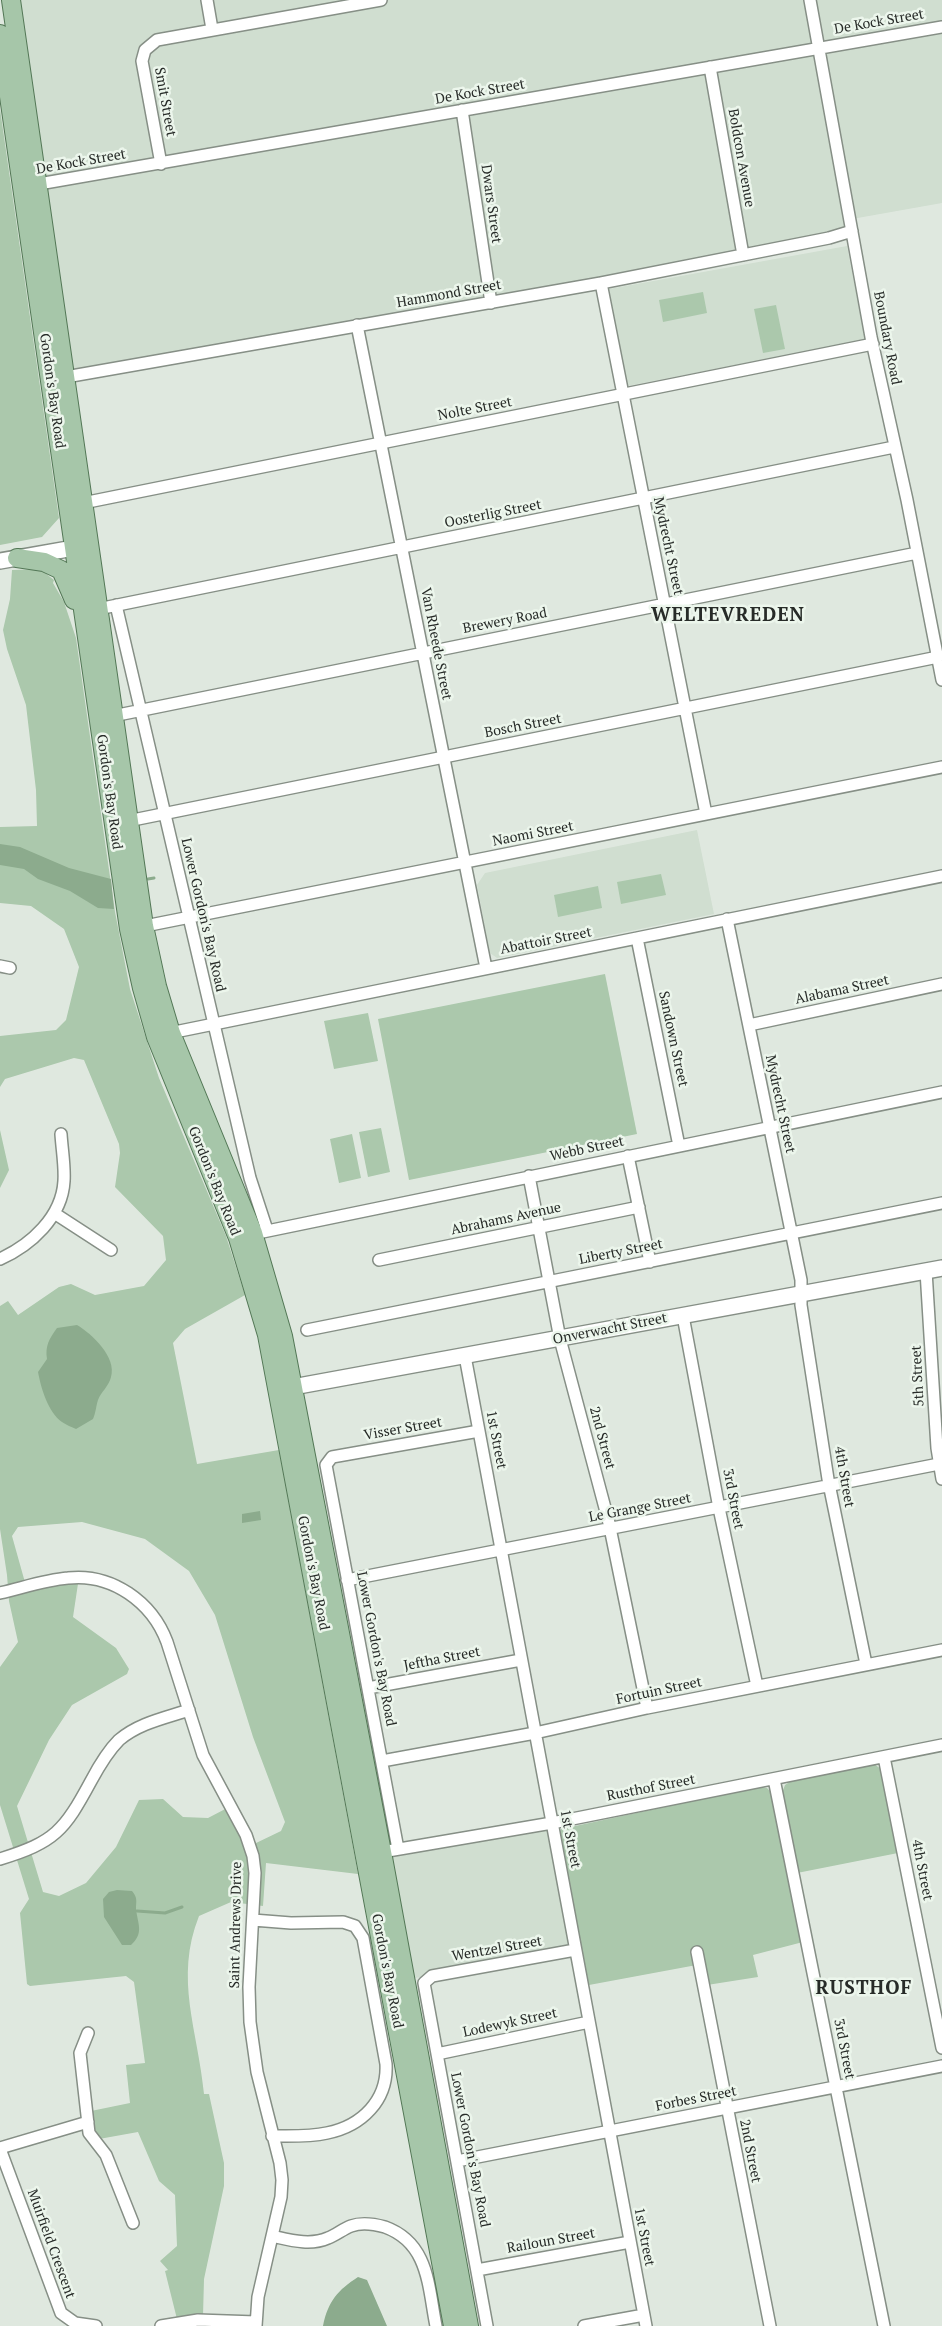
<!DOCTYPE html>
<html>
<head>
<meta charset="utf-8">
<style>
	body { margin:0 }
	canvas { display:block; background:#dfe8df }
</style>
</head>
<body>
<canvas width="942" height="2326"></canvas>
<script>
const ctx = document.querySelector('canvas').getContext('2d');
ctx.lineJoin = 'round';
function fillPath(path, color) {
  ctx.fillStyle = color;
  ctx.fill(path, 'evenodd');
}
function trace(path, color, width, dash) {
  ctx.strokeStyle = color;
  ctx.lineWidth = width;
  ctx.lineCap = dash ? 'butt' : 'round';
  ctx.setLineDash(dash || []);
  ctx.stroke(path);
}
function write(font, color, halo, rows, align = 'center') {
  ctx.font = font + ' "PT Serif",serif';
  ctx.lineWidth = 5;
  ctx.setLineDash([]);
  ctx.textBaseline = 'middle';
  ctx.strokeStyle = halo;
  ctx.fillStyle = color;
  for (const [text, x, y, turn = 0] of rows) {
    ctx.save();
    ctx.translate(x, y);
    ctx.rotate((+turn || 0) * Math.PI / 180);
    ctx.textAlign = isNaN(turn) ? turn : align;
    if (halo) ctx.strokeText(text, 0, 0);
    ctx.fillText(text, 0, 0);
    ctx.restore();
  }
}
const built = new Path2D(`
	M 5,0 L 942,0 L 942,203 L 852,219 L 854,232 L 58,378 Z
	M 847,246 L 865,340 L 627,386 L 609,289 Z
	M 697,830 L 714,914 L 497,958 L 490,953 L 477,885 L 485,873 Z
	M 552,1822 L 575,1950 L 398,1981 L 375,1854 Z`);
const green = new Path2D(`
	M 0,109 L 59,518 L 42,537 L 0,545 Z
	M 703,292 L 707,313 L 663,322 L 659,300 Z
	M 776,305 L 785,349 L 763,353 L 754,309 Z
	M 40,569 L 54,580 L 53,583 L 64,602 L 76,638 L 115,912 L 130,989 L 159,1078 L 226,1236 L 245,1295 L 185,1329 L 173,1343 L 197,1464 L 279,1450 L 358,1874 L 266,1863 L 263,1906 L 231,1902 L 199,1916 C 174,1979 198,2030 204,2094 L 209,2094 L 224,2163 L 224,2186 L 204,2279 L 203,2316 L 177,2319 L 165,2271 L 168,2270 L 160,2261 L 177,2246 L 175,2195 L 159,2181 L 138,2132 L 99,2139 L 93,2125 L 91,2111 L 130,2103 L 126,2065 L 145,2063 L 134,1982 L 126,1976 L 30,1986 L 27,1984 L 20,1913 L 29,1899 L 0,1805 L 0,1667 L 18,1642 L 9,1601 L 7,1575 L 0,1529 L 0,1306 L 8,1301 L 18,1315 L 59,1287 L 71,1284 L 95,1295 L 144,1286 L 166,1260 L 163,1236 L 115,1187 L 120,1153 L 119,1144 L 84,1060 L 74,1058 L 5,1079 L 0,1087 L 0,1036 L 56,1030 L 66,1020 L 79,967 L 64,929 L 31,906 L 0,903 L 0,827 L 37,826 L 36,790 L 26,705 L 7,649 L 3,630 L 10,599 L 12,570 ZM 82,1522 L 145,1539 L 189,1571 L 215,1615 L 253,1737 L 285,1822 L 281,1831 L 254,1844 L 231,1806 L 208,1818 L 183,1817 L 163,1799 L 139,1800 L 116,1847 L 86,1883 L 59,1896 L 43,1892 L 17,1806 L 49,1740 L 72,1705 L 127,1674 L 129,1669 L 116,1648 L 73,1617 L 79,1577 L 26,1586 L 12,1536 L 18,1527 Z
	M 661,874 L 666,895 L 621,904 L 617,882 Z
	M 598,886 L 602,908 L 558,917 L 554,895 Z
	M 605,974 L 637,1134 L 409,1180 L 378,1019 Z
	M 368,1013 L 378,1061 L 334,1069 L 324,1021 Z
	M 381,1128 L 390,1172 L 368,1177 L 359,1132 Z
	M 0,1130 L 9,1170 L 0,1188 Z
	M 352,1134 L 361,1178 L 339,1183 L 330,1139 Z
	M 874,1764 L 881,1769 L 898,1853 L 797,1873 L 782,1793 L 785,1785 L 791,1781 Z
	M 759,1787 L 767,1788 L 772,1793 L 803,1942 L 753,1955 L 758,1977 L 707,1985 L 702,1964 L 589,1985 L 559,1834 L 561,1829 Z`);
const water = new Path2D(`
	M 0,844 L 20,847 L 69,868 L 111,879 L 114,909 L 98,908 L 70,891 L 38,879 L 24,869 L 0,865 Z
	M 77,1325 C 92,1334 117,1357 111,1377 C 109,1386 101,1392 98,1400 C 96,1406 96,1412 93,1419 L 76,1429 C 72,1427 66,1425 62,1422 C 48,1412 41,1388 38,1372 L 47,1359 C 45,1346 49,1339 57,1328 Z
	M 260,1511 L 261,1520 L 242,1523 L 242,1514 Z
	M 117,1890 L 132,1891 C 138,1898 136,1901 136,1909 C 138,1925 144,1933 131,1945 L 122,1945 L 104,1917 L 103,1899 L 109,1892 Z
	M 358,2277 L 367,2280 L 387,2326 L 323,2326 C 328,2301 338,2290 358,2277 Z`);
const stream = new Path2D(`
	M 148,879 L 154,878
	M 137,1911 L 165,1913 L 182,1907`);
const street = new Path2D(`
	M 207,0 L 212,29
	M 810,0 L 871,337 L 907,500 L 942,680
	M 710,67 L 743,255
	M 462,110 L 491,303
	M 161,164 L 142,61 L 145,50 L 157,40 L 381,0
	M 33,185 L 942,27
	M 601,283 L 706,814
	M 357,325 L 486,968
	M 60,378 L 601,283 L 829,238 L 852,231
	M 83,503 L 873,344
	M 116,605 L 250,1178 L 267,1230
	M 98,609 L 894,447
	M 108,717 L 917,553
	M 123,822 L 938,657
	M 727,919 L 801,1280 L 801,1305 L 828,1479 L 866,1664
	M 140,927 L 942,767
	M 637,938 L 679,1146
	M 0,966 L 10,968
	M 749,1025 L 942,984
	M 165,1034 L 942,876
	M 628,1156 L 650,1262
	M 529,1176 L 560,1339 L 609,1523 L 647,1708
	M 54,1213 L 111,1250
	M 248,1235 L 942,1092
	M 0,1259 C 31,1245 62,1217 64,1181 C 65,1166 62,1150 61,1134
	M 379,1260 L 639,1207
	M 926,1271 L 937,1448 L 942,1479
	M 683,1316 L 719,1508 L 757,1686
	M 307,1330 L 942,1203
	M 465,1356 L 646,2326
	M 347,1580 L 939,1464
	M 0,1593 C 22,1588 45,1580 68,1578 C 112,1573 152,1602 167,1642 L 203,1755 L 246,1835 L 253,1856 L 255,1873 L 249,1987 L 250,2022 L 257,2072 L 280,2163 L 282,2180 L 281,2197 L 258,2297 L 256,2326
	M 368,1688 L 521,1660
	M 884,1757 L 942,2048
	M 382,1761 L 535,1733 L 647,1708 L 942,1650
	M 774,1779 L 884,2326
	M 398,1849 L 326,1465 L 332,1457 L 479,1431
	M 376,1853 L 552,1823 L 942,1745
	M 0,1859 C 55,1842 64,1831 91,1781 C 99,1766 107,1752 119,1740 C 139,1723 165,1718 189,1710
	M 253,1920 L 291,1923 L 343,1922 L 355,1926 L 363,1938 L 386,2064 C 388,2100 362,2126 327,2133 C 309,2137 290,2136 272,2136
	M 697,1952 L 770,2326
	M 88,2033 L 80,2053 L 89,2133 L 106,2155 L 133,2223
	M 437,2054 L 589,2022
	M 0,2148 L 88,2122
	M 0,2149 L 61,2313 L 75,2323 L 96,2326
	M 457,2161 L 942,2066
	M 272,2236 C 290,2240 310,2246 328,2238 C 336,2235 343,2229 351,2226 C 362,2222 374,2224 385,2227 C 429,2243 428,2286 436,2326
	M 477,2270 L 630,2242
	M 161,2326 L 198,2320 L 256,2322
	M 487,2326 L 424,1983 L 432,1976 L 575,1950
	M 584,2326 L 644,2315`);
const secondary = new Path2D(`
	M 0,561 L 85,546
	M 282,1389 L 942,1268`);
const primary = new Path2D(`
	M 11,0 L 144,926 L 157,986 L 171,1033 L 253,1233 L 283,1336 L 382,1852 L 469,2326
	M 0,34 L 129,929 L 142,988 L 156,1037 L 238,1238 L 267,1335 L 453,2326
	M 17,558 L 44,562 L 61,570 L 74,600`);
const streetNames = [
	["De Kock Street",879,22,-10],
	["De Kock Street",480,92,-10],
	["Smit Street",165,102,80],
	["Boldcon Avenue",741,158,80],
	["De Kock Street",81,162,-10],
	["Dwars Street",491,204,82],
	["Hammond Street",449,294,-10],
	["Boundary Road",887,338,79],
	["Gordon's Bay Road",52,391,82],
	["Nolte Street",475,409,-11],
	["Oosterlig Street",493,514,-11],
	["Mydrecht Street",668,546,78],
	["Brewery Road",505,621,-11],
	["Van Rheede Street",436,644,79],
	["Bosch Street",523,726,-11],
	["Gordon's Bay Road",109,792,82],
	["Naomi Street",533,834,-11],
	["Lower Gordon's Bay Road",203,915,77],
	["Abattoir Street",546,941,-11],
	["Alabama Street",842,990,-12],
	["Sandown Street",673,1039,78],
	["Mydrecht Street",780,1104,78],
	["Webb Street",587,1149,-12],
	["Gordon's Bay Road",214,1181,68],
	["Abrahams Avenue",506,1219,-12],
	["Liberty Street",621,1252,-11],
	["Onverwacht Street",610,1329,-11],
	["5th Street",918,1376,-93],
	["Visser Street",403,1429,-10],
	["2nd Street",602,1438,75],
	["1st Street",496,1440,79],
	["4th Street",844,1477,80],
	["3rd Street",733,1499,79],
	["Le Grange Street",640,1508,-11],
	["Gordon's Bay Road",313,1573,79],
	["Lower Gordon's Bay Road",376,1649,79],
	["Jeftha Street",442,1659,-11],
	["Fortuin Street",659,1691,-12],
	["Rusthof Street",651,1788,-11],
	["1st Street",570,1839,79],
	["4th Street",922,1870,79],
	["Saint Andrews Drive",236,1925,-89],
	["Wentzel Street",497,1949,-10],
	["Gordon's Bay Road",387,1971,79],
	["Lodewyk Street",510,2023,-12],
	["3rd Street",844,2049,79],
	["Forbes Street",696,2099,-11],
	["Lower Gordon's Bay Road",470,2150,79],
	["2nd Street",750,2151,79],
	["1st Street",644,2237,79],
	["Railoun Street",551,2241,-10],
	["Muirfield Crescent",51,2244,70]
];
const districtNames = [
	["WELTEVREDEN",728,616],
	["RUSTHOF",864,1989]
];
fillPath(built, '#d0ded0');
fillPath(green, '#abc8ac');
fillPath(water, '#8cab8d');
trace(stream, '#8cab8d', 3);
trace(street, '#868f86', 14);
trace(secondary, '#868f86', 18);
trace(primary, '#537756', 20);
trace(street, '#fff', 11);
trace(secondary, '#fff', 15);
trace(primary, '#a6c6a9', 18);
write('14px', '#272b28', '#ecf6ec', streetNames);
ctx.letterSpacing = '1px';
write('bold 19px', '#272b28', '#ecf6ec', districtNames);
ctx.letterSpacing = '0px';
</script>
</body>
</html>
